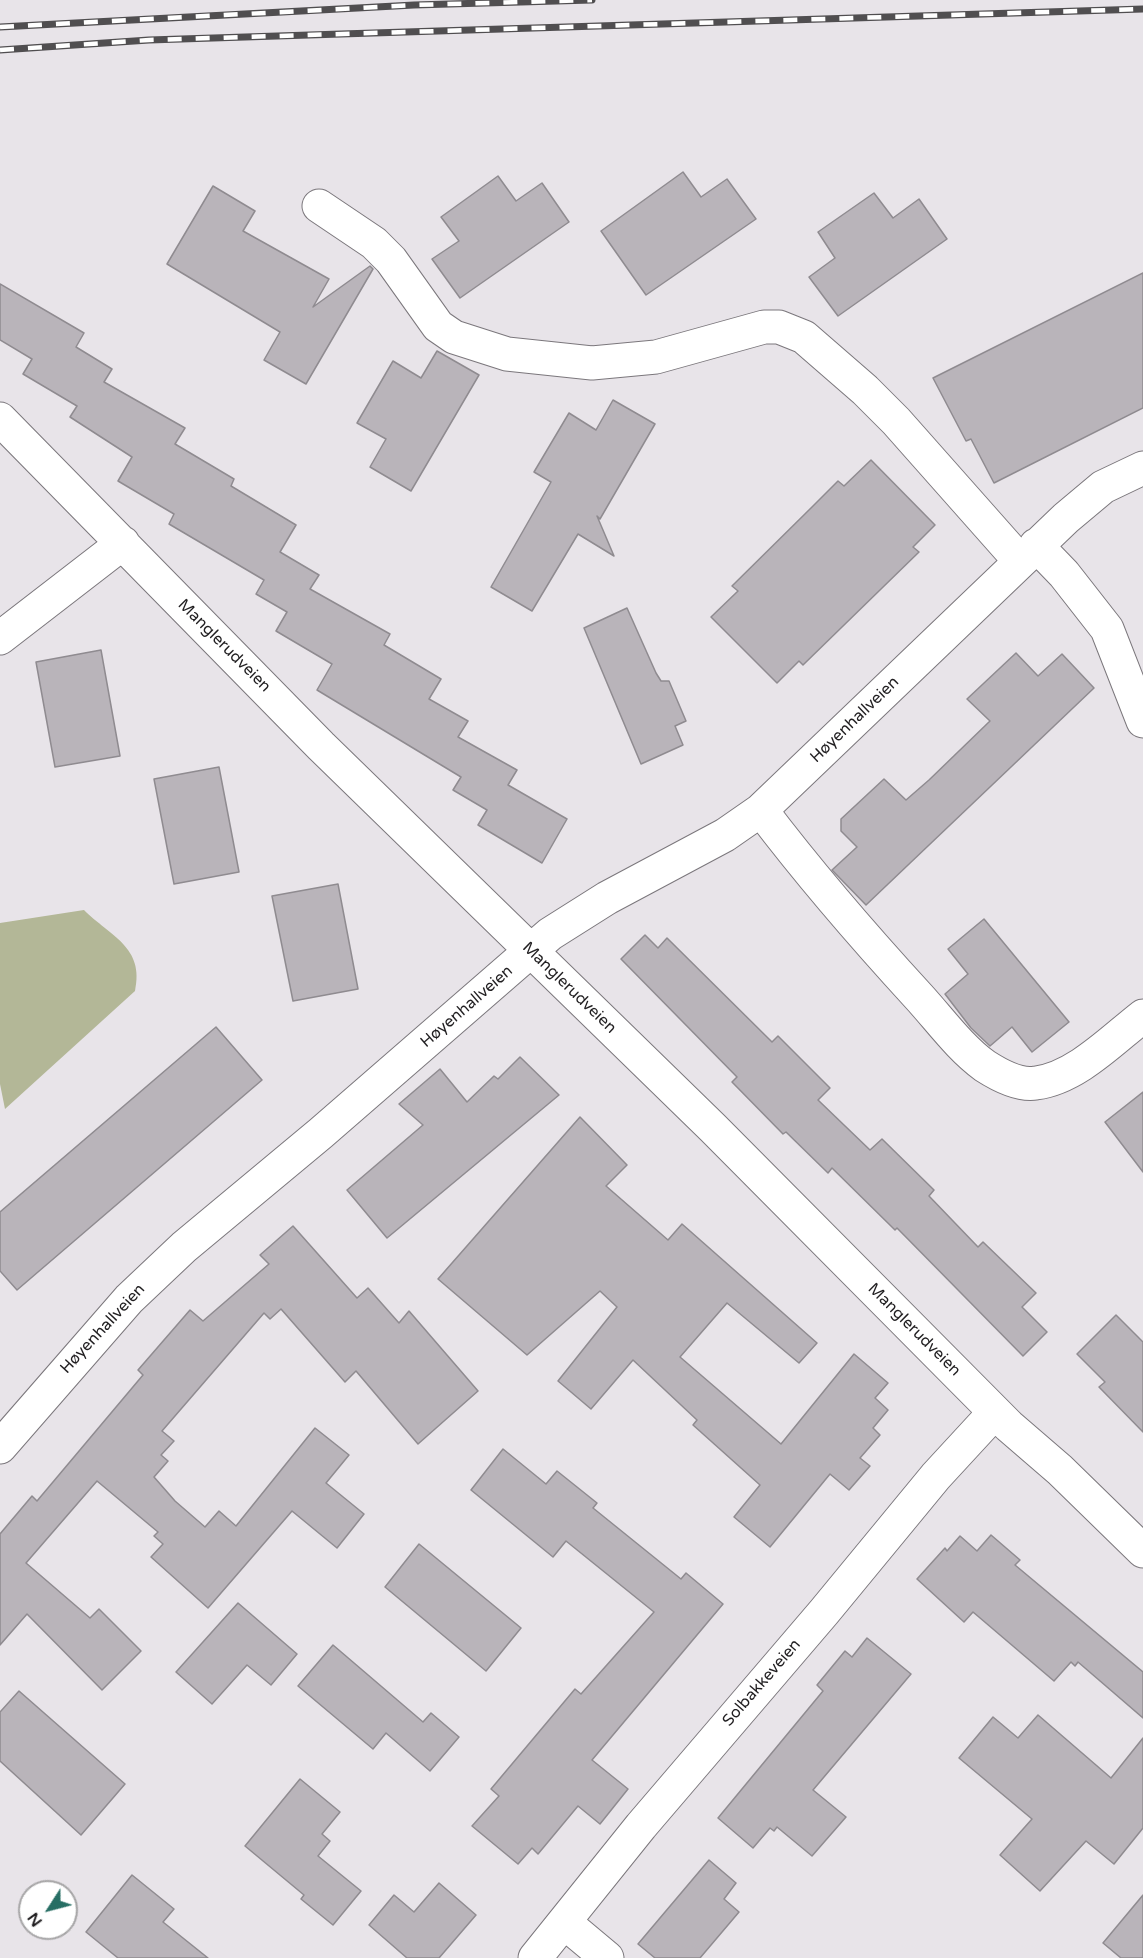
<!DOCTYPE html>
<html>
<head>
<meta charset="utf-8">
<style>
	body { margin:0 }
	#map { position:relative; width:1143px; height:1958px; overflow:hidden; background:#e8e4e9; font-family:"Varela Round",sans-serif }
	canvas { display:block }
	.north { position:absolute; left:18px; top:1880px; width:60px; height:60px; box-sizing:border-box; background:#fff; border:2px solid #a6a5a6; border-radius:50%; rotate:234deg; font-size:16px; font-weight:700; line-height:24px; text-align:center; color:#211f21 }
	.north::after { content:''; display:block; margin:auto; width:21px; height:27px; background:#276e64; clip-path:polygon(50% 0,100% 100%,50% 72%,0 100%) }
</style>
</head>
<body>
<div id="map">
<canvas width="1143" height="1958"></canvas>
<div class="north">N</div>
</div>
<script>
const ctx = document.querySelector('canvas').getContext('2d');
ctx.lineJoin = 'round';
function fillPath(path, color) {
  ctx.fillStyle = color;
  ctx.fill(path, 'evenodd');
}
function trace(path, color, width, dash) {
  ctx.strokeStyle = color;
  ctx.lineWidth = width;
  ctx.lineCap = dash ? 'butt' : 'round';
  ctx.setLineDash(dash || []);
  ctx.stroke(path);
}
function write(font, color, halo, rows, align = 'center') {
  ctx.font = font + ' "Varela Round",sans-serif';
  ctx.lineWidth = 4.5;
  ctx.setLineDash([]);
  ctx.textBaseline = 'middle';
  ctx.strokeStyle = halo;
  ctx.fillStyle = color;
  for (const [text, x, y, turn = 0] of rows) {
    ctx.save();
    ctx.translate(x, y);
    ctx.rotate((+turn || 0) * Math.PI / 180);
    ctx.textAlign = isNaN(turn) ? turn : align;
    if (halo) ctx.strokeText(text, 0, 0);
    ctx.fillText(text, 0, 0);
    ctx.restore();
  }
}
const green = new Path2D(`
	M 84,910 C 110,936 145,947 135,991 L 5,1109 L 0,1084 L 0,923 Z`);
const building = new Path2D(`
	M 683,172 L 701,197 L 727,179 L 756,219 L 646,295 L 601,231 Z
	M 498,176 L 516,201 L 542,183 L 569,222 L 460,298 L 432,259 L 459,241 L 441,217 Z
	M 213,186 L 255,211 L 243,231 L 329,279 L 313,307 L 370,266 L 373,269 L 306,384 L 264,360 L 280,332 L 167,264 Z
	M 874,193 L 893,218 L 919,199 L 947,239 L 838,316 L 809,277 L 835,258 L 818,232 Z
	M 1143,273 L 1143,408 L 994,483 L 971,439 L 966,441 L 933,378 Z
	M 0,284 L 84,333 L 76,347 L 112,369 L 104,382 L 185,428 L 175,444 L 234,479 L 231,486 L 296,525 L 280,552 L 319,575 L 310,589 L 390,634 L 384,645 L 441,679 L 429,699 L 468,721 L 458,737 L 517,770 L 508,785 L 567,819 L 542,863 L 478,825 L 487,810 L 453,790 L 461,777 L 317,690 L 332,664 L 276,631 L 287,612 L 256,594 L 264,580 L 169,524 L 174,514 L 118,481 L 132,457 L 70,417 L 77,406 L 23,374 L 32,359 L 0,340 Z
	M 437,351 L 479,375 L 411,491 L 370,467 L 386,439 L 357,423 L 393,361 L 421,378 Z
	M 613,400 L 655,424 L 600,519 L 597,516 L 614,556 L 578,534 L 532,611 L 491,587 L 551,482 L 534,472 L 569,413 L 596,430 Z
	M 871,460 L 935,525 L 913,547 L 919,552 L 803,665 L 799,661 L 777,683 L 711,617 L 738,591 L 732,586 L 812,507 L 838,481 L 844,486 Z
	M 627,608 L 656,673 L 661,681 L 669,681 L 686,721 L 675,726 L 683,745 L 641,764 L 584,628 Z
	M 101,650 L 120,756 L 55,767 L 36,662 Z
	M 1016,653 L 1038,676 L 1062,654 L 1094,688 L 866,905 L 832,870 L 857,847 L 841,831 L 841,819 L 884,779 L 906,800 L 929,780 L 990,721 L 967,699 Z
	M 219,767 L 239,872 L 174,884 L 154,779 Z
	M 338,884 L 358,989 L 293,1001 L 272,896 Z
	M 984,919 L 1069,1022 L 1032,1052 L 1012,1027 L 990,1046 L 971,1028 L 945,994 L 968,974 L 948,949 Z
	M 645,935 L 658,948 L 667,938 L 772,1042 L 778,1036 L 830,1088 L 818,1100 L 870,1150 L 882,1139 L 934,1190 L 929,1196 L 978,1247 L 983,1242 L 1036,1293 L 1022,1307 L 1047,1332 L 1023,1356 L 897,1228 L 895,1230 L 832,1168 L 828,1173 L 786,1132 L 783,1134 L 732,1082 L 737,1077 L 621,959 Z
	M 216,1027 L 262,1080 L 17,1290 L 0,1271 L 0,1212 Z
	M 520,1057 L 559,1095 L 387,1238 L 347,1190 L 423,1125 L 399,1104 L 440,1069 L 467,1102 L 494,1076 L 498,1079 Z
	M 1143,1092 L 1143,1172 L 1105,1122 Z
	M 580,1117 L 627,1165 L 606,1186 L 668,1240 L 682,1224 L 817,1343 L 799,1363 L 727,1303 L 680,1357 L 781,1444 L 854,1354 L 888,1383 L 875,1398 L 888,1410 L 873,1428 L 880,1435 L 860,1458 L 870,1466 L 849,1490 L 830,1474 L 770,1547 L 734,1517 L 760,1485 L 693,1425 L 697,1420 L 633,1360 L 591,1409 L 558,1381 L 617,1307 L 600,1291 L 527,1355 L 438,1279 Z
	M 293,1226 L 357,1298 L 368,1288 L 399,1323 L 409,1311 L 478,1391 L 418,1444 L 356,1371 L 345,1382 L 281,1309 L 270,1319 L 264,1313 L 162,1431 L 174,1441 L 161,1455 L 168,1461 L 154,1477 L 175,1501 L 205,1527 L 219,1511 L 236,1526 L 315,1428 L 349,1455 L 326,1483 L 364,1514 L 337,1548 L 292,1511 L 208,1608 L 151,1557 L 163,1544 L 154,1536 L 158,1532 L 97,1481 L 26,1563 L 90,1618 L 99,1609 L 141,1651 L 102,1690 L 27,1614 L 0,1645 L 0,1534 L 32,1496 L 37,1501 L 143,1375 L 138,1370 L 190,1310 L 203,1321 L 269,1264 L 260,1255 Z
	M 1116,1315 L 1143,1342 L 1143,1432 L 1099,1387 L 1105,1382 L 1077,1354 Z
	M 503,1449 L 546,1484 L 557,1471 L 597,1503 L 593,1508 L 681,1579 L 686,1573 L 723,1604 L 592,1760 L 628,1789 L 600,1824 L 578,1806 L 538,1854 L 532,1848 L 518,1864 L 472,1826 L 499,1796 L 491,1789 L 575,1689 L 581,1694 L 654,1612 L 566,1541 L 553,1557 L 471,1490 Z
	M 991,1535 L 1020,1560 L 1015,1565 L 1143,1672 L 1143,1718 L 1078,1662 L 1075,1666 L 1071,1662 L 1054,1681 L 973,1612 L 964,1622 L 917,1579 L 945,1548 L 947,1551 L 960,1536 L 977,1551 Z
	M 419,1544 L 521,1628 L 486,1671 L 385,1587 Z
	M 238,1603 L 297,1654 L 271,1685 L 247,1665 L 212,1704 L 176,1672 Z
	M 867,1638 L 911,1674 L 813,1790 L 846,1817 L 812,1856 L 777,1827 L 774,1831 L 770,1828 L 753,1848 L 718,1818 L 823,1691 L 817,1685 L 845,1651 L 852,1657 Z
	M 333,1645 L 423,1722 L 431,1713 L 459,1737 L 430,1771 L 386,1733 L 373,1749 L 298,1686 Z
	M 19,1691 L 125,1784 L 81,1835 L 0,1761 L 0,1712 Z
	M 1038,1715 L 1111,1778 L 1143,1738 L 1143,1828 L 1114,1864 L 1086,1841 L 1040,1891 L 1000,1855 L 1032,1819 L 959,1758 L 993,1717 L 1018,1738 Z
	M 300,1779 L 340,1812 L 322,1834 L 330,1841 L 318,1856 L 361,1891 L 333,1925 L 301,1899 L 304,1895 L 245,1846 Z
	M 709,1860 L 736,1883 L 724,1899 L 739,1912 L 700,1958 L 655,1958 L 638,1944 Z
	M 132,1875 L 174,1909 L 163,1922 L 208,1958 L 118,1958 L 86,1932 Z
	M 439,1883 L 476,1915 L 439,1958 L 407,1958 L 369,1925 L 394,1895 L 414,1912 Z
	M 1143,1895 L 1143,1958 L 1121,1958 L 1103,1943 Z`);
const minor = new Path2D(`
	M 319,206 L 374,243 L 391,260 L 438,326 L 454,337 L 507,354 L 592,363 L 656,357 L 764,327 L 779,327 L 804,337 L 865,390 L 896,421 L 1020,561
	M 0,419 L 321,746 L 713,1128 L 1009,1426 L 1060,1470 L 1143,1551
	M 1036,545 L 1064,574 L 1107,629 L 1143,721
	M 0,638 L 123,543
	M 761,810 C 811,876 863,936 919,997 C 940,1020 960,1048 985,1066 C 999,1075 1019,1086 1036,1083 C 1076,1078 1112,1040 1143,1016
	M 0,1447 L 129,1299 L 184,1247 L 321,1133 L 550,934 L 607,898 L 725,835 L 761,810 L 1066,518 L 1103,487 L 1143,468
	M 564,1922 L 607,1958
	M 535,1958 L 641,1826 L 824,1612 L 936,1476 L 995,1412`);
const rail = new Path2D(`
	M 0,27 L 414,5 L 592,0
	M 0,50 L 149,40 L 1143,9`);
const streetNames = [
	["Manglerudveien",224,646,45],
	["Høyenhallveien",855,720,-44],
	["Manglerudveien",569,988,44],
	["Høyenhallveien",467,1007,-41],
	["Høyenhallveien",103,1329,-47],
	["Manglerudveien",914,1330,45],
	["Solbakkeveien",762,1683,-49]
];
fillPath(green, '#b3b797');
fillPath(building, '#b9b4ba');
trace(building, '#8f8b90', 1.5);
trace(minor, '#7b777c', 35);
trace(minor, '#fff', 33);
trace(rail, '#504e50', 7);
trace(rail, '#fff', 4.5, [14]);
write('16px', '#211f21', '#fff', streetNames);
</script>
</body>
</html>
